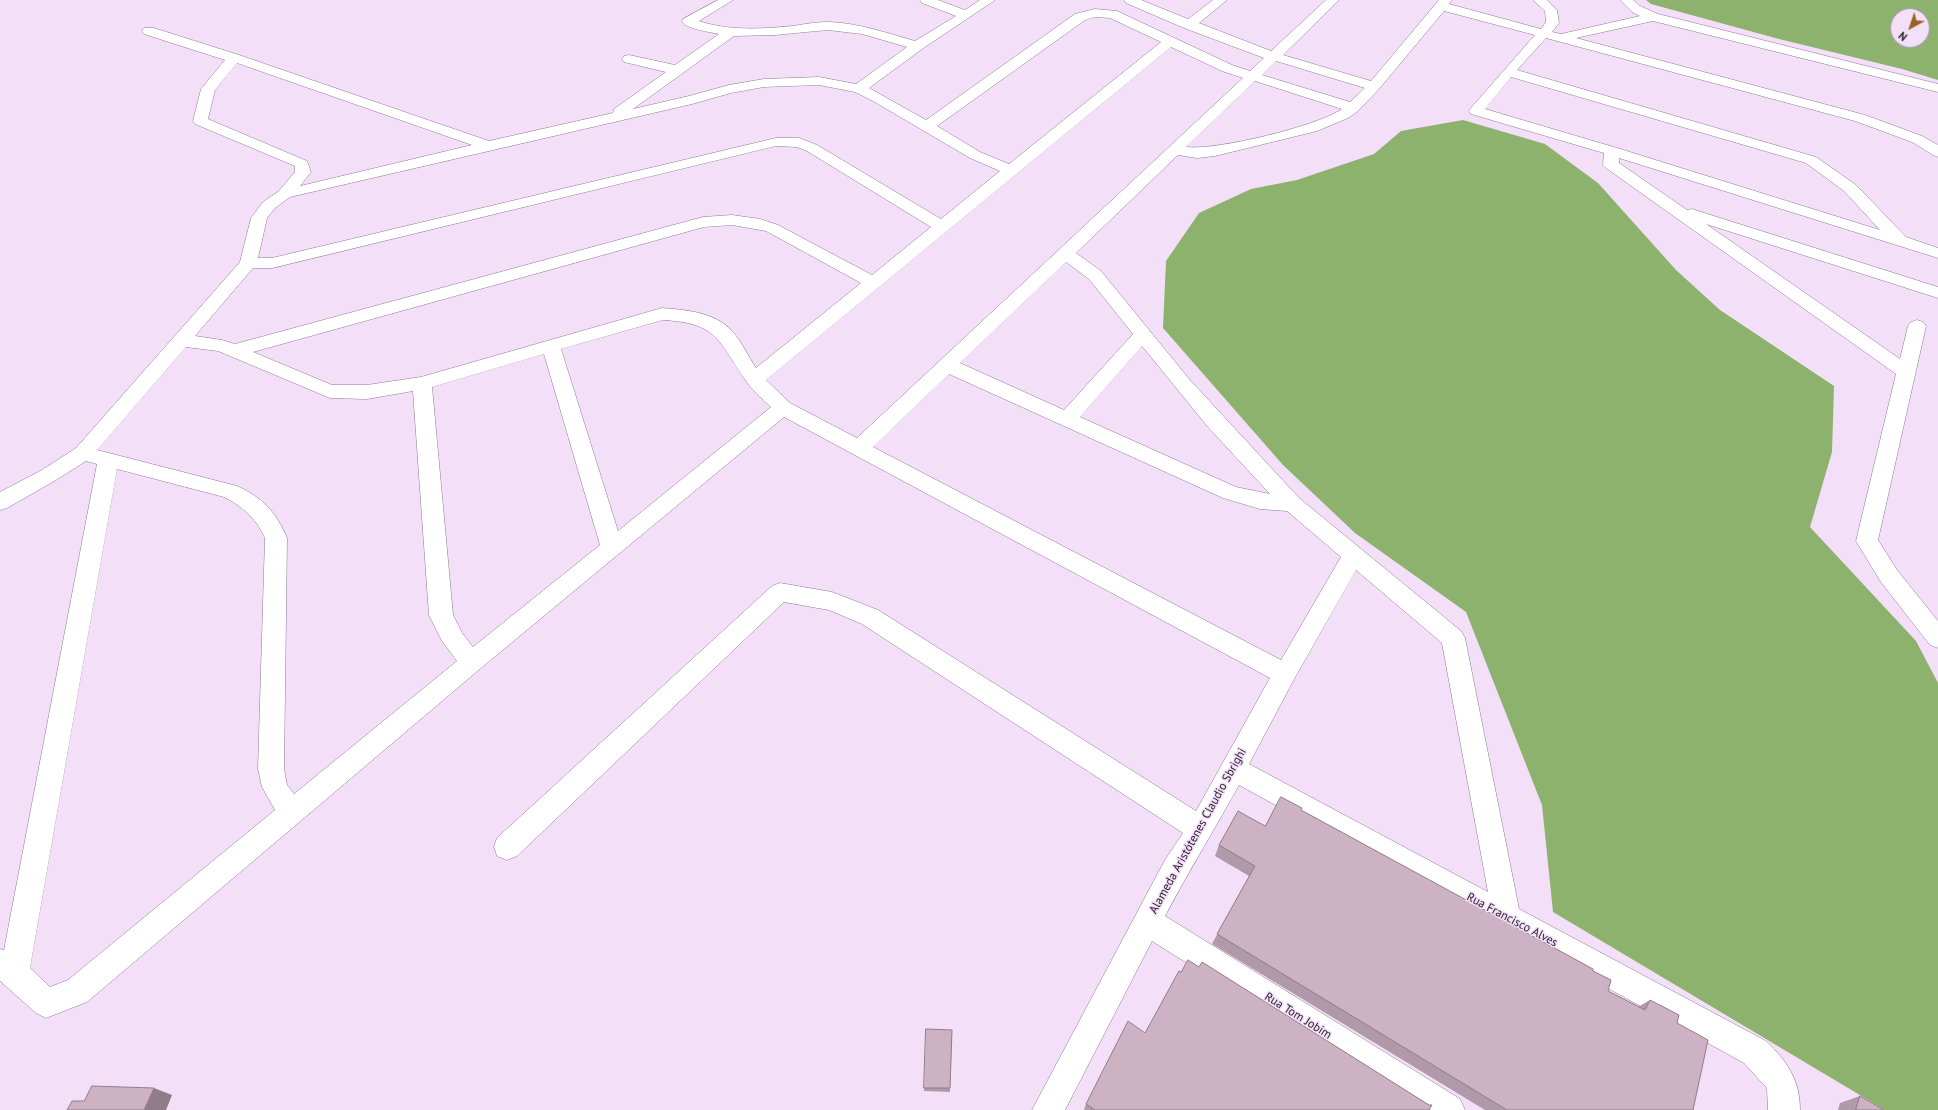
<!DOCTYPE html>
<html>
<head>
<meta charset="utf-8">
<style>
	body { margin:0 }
	#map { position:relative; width:1938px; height:1110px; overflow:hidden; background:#f3dff8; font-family:"PT Sans",sans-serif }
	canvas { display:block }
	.north { position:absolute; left:1890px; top:8px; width:40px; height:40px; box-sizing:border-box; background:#f3dff8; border:1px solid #a394a7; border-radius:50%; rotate:220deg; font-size:11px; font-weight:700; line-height:16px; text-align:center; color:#2b242d }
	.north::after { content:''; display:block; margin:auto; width:14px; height:18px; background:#9b621f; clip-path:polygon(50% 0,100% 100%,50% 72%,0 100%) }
</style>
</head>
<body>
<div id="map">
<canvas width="1938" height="1110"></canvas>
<div class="north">N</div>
</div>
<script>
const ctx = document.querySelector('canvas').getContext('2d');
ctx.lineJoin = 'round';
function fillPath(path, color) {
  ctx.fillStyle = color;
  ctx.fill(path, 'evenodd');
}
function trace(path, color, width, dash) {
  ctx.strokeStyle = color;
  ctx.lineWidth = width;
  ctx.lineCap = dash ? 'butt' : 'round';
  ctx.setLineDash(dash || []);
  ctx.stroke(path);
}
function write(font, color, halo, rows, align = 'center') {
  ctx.font = font + ' "PT Sans",sans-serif';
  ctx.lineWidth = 3;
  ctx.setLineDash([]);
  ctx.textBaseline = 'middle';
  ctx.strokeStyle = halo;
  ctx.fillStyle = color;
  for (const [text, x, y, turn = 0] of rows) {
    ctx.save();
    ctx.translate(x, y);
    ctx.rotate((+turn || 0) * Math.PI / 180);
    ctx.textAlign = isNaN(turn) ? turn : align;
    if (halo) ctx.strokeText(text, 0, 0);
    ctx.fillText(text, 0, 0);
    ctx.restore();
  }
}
const forest = new Path2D(`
	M 1646,0 L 1938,0 L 1938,80 L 1902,69 L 1779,39 L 1651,4 ZM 1898,16 L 1922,16 L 1922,40 L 1898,40 Z
	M 1463,120 L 1545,144 L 1598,183 L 1676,270 L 1720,310 L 1834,386 L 1832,452 L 1810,527 L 1916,641 L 1938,683 L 1938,1110 L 1885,1110 L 1553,912 L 1542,805 L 1466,612 L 1355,533 L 1283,465 L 1163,328 L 1166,261 L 1199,213 L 1251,189 L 1297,180 L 1374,154 L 1401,131 Z`);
const street = new Path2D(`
	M 718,0 L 733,0 L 699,21 C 729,31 761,29 793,26 C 805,24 817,22 829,22 C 858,23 887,33 915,41 L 956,16 L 922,3 L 920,0 L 938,0 L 965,10 L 980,0 L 995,0 L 922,49 L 869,88 L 926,120 L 1075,14 L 1095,9 L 1117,11 L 1232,65 L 1250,71 L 1264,58 L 1184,28 L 1126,3 L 1124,0 L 1141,0 L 1188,19 L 1213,0 L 1227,0 L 1199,23 L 1271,51 L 1326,0 L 1339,0 L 1283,55 L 1371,81 L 1439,0 L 1452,0 L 1449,4 L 1541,29 L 1546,22 L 1545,11 L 1533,0 L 1547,0 L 1557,10 L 1559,23 L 1552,32 L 1561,34 L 1640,16 L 1632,12 L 1620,0 L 1633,0 L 1640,6 L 1658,14 L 1938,84 L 1938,92 L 1653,21 L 1576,38 L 1865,115 L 1922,136 L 1938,145 L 1938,157 L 1933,155 L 1912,142 L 1855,121 L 1546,38 L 1517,70 L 1816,157 L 1856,185 L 1906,237 L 1938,248 L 1938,258 L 1619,158 L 1619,163 L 1687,210 L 1692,209 L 1698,211 L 1938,287 L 1938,298 L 1706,224 L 1900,359 L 1908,326 L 1911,322 L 1917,320 L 1923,322 L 1926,326 L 1878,540 L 1897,570 L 1938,621 L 1938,648 L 1930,645 L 1881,582 L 1856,541 L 1896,374 L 1606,168 L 1603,165 L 1604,153 L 1471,114 L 1469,111 L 1471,108 L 1535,35 L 1444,11 L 1379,89 L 1358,111 L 1348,118 L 1317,131 L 1215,156 L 1197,158 L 1178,155 L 1076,253 L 1101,271 L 1189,379 L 1299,498 L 1461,631 L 1465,638 L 1519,909 L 1766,1041 C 1787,1061 1800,1080 1800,1110 L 1768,1110 L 1767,1088 L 1744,1063 L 1239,785 C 1215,829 1188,872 1165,916 L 1460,1099 L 1465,1110 L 1420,1110 L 1152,941 L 1065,1110 L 1032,1110 L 1165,860 L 1183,833 L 862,624 L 829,610 L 784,602 L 517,856 L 507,860 L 497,856 L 494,847 L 497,838 L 772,586 L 780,583 L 832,592 L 878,610 L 1196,811 L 1270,678 L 784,417 L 481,668 L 87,1002 L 46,1018 L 36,1013 L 0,981 L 0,949 L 4,950 L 97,464 L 86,461 L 56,480 L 7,508 L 0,510 L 0,492 L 42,470 L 76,448 L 240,262 L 251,218 L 263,202 L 279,191 L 295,172 L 295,166 L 195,124 L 193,121 L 201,89 L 225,60 L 144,34 L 142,31 L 144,28 L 154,28 L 239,55 L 489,141 L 613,113 L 614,109 L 666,72 L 624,62 L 622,59 L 624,56 L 629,55 L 675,65 L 719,34 C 710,32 687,29 682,22 L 683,19 ZM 1095,17 L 1110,18 L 1161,42 L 1009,164 L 980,152 L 937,126 L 1085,20 ZM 828,30 L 862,34 L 907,47 L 856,84 L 819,77 L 764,79 L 729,85 L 689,96 L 633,109 L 734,36 L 775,35 ZM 1171,47 L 1222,71 L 1243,78 L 857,438 L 790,403 L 766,380 ZM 1276,61 L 1365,88 L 1350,102 L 1262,75 ZM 237,63 L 472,145 L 300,186 L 311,172 L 307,161 L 208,119 L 215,90 ZM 1511,77 L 1806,163 L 1844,191 L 1880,230 L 1617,148 L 1485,109 ZM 1255,81 L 1342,109 C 1318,126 1215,151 1186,147 ZM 819,85 L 855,92 L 873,101 L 970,158 L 1000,171 L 941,219 L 817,145 L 799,138 L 776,138 L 272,258 L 258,258 L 267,218 L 275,208 L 290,197 L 692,104 L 731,93 L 764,87 ZM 776,146 L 797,147 L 807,151 L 931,227 L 872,275 L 778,225 L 760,219 L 732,215 L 703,217 L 235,344 L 222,340 L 195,336 L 253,268 L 272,268 ZM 732,225 L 766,231 L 861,283 L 756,368 C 748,356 742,342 732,331 C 715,312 686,310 662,308 L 421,377 L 367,385 L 332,385 L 253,352 L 704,227 ZM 1066,262 L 1089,279 L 1133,334 L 1064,410 L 960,363 ZM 663,320 C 716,323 717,338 744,378 C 751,389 761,398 771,407 L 618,531 L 561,349 ZM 1142,346 L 1208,427 L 1270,494 L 1236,487 L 1080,417 ZM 186,347 L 218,351 L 330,398 L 367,399 L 413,391 L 429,615 L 442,641 L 457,661 L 294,794 L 287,785 L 284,769 L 287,538 C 276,512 263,498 237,486 L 97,450 ZM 544,354 L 600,545 L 473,647 L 462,633 L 453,615 L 432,387 ZM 949,374 L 1223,498 L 1260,509 L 1287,511 L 1341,557 L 1281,660 L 873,447 ZM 117,469 L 224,497 C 242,506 257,519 265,538 L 258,769 L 262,787 L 275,810 L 68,980 L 50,987 L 30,968 ZM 1356,570 L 1442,643 L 1488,892 L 1249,764 L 1293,681 Z`);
const wall = new Path2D(`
	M 1301,810 L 1593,971 L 1608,991 L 1638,1007 L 1650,1000 L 1677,1023 L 1693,1110 L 1485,1110 L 1212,944 L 1249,876 L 1215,856 L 1219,845 Z
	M 1181,972 L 1429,1110 L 1430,1110 L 1084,1110 L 1086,1104 L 1145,1033 Z
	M 952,1034 L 950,1092 L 924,1091 L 924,1088 Z
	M 1860,1096 L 1884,1110 L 1838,1110 L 1840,1103 Z`);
const shadedWall = new Path2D(`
	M 154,1088 L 172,1095 L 166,1110 L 144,1110 Z`);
const building = new Path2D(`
	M 1281,797 L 1302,808 L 1301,810 L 1593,969 L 1593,971 L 1611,980 L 1608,991 L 1645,1010 L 1650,1000 L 1679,1015 L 1677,1023 L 1708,1040 L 1693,1110 L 1507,1110 L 1217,934 L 1255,866 L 1219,845 L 1238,811 L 1265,826 Z
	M 1188,960 L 1199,967 L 1202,962 L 1429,1105 L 1432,1105 L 1429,1110 L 1430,1110 L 1095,1110 L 1086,1104 L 1128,1021 L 1145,1033 L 1179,971 L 1181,972 Z
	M 926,1029 L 952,1030 L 950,1088 L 924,1088 Z
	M 92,1086 L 154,1088 L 144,1110 L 67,1110 L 72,1101 L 84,1101 Z
	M 1860,1096 L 1884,1110 L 1856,1110 Z`);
const nearStreetnames = [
	["Alameda Aristótenes Claudio Sbrighi",1198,831,-61],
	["Rua Francisco Alves",1512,920,28],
	["Rua Tom Jobim",1298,1016,32]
];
fillPath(forest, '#8db26e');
trace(street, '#8c7a91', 1);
fillPath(street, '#fff');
fillPath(wall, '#b099a9');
fillPath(shadedWall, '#907d89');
fillPath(building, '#cdb2c4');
trace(building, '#907d89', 1);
write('12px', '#2b242d', '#f3dff8', nearStreetnames);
</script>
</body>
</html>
